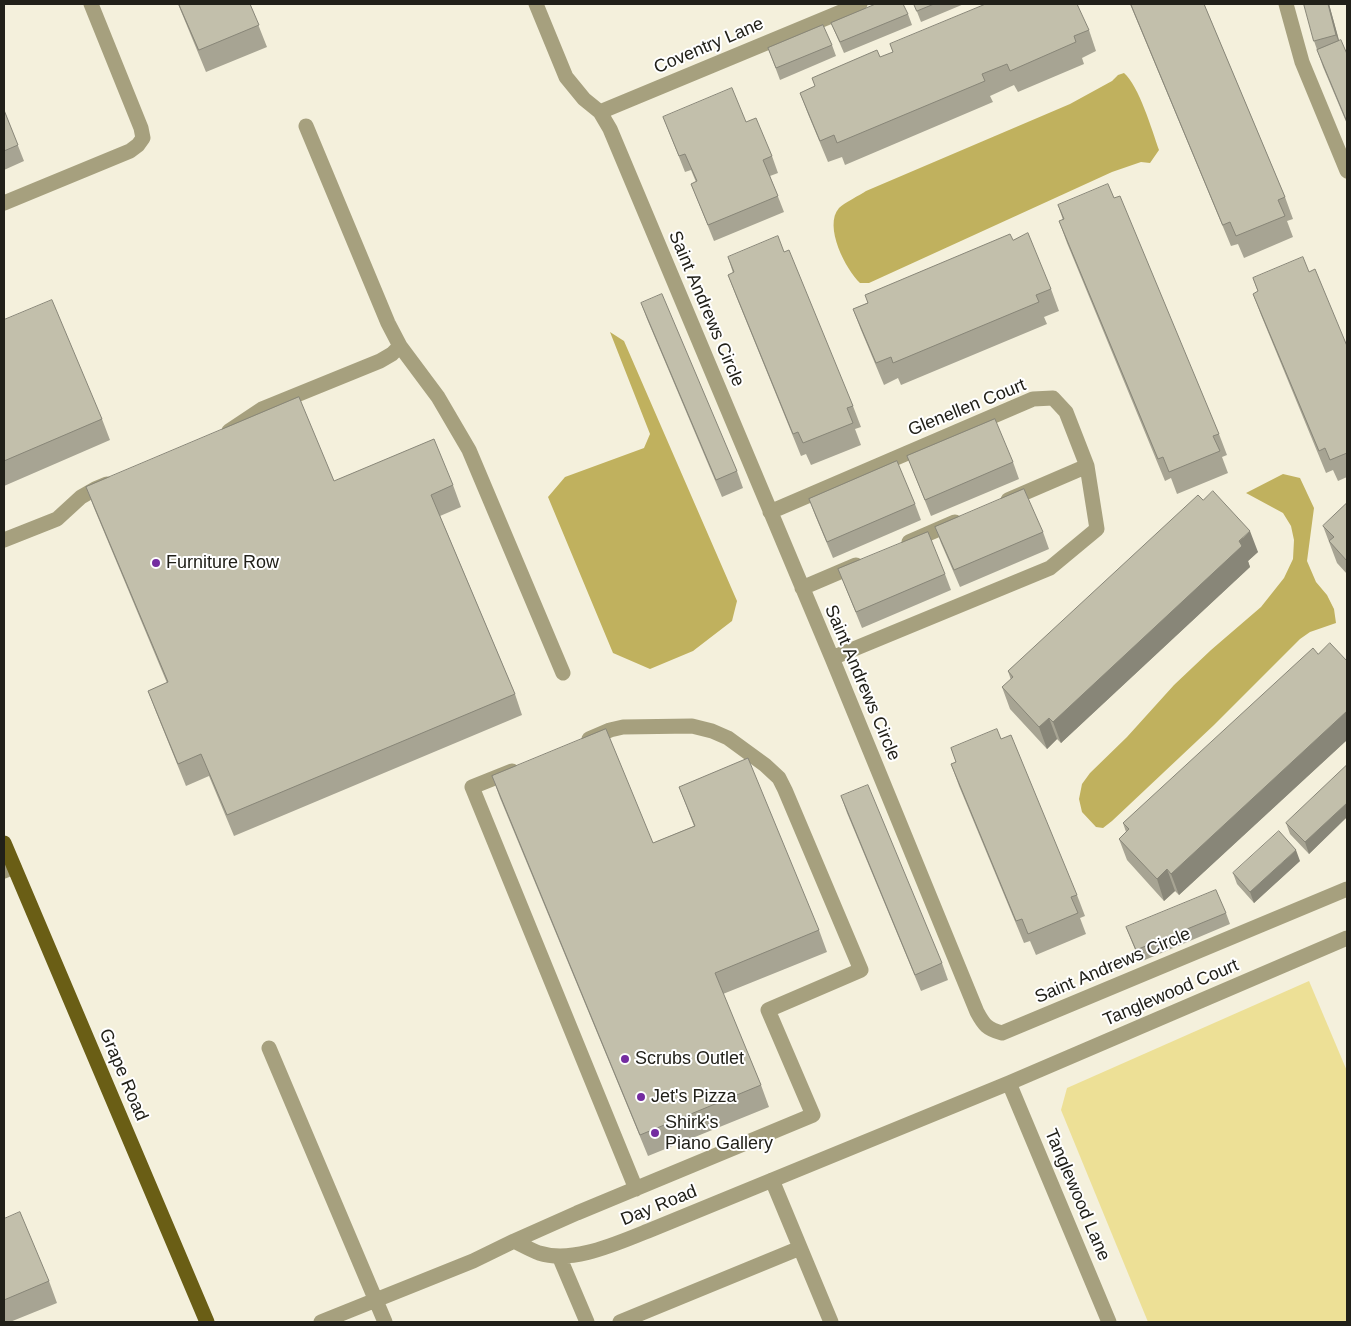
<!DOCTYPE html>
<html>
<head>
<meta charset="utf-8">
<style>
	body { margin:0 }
	#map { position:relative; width:1351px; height:1326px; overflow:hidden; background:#f4f0dc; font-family:Arial,sans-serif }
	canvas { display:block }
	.frame { position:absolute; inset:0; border:5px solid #212019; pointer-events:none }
</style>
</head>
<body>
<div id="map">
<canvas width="1351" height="1326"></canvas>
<div class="frame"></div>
</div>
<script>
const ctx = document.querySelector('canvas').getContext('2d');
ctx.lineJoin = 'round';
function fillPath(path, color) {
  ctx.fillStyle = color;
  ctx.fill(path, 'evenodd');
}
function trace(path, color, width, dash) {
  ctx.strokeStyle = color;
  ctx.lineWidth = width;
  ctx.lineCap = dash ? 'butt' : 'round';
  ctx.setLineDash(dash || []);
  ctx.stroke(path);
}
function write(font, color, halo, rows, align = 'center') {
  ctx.font = font + ' Arial,sans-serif';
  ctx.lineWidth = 4;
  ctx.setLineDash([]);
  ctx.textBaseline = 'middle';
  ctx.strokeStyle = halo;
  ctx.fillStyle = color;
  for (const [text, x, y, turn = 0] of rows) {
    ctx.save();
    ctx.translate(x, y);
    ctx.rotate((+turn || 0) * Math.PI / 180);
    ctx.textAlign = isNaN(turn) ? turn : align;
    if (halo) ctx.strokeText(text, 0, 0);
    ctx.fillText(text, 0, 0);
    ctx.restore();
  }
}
const green = new Path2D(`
	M 1309,981 L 1347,1071 L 1347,1322 L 1148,1322 L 1061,1110 L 1067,1088 Z`);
const water = new Path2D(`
	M 1124,73 C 1139,86 1152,130 1159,150 L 1150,163 L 1141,162 L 1112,172 L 869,283 L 860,283 C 846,270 823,226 839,208 C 844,203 860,195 866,191 L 1070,104 L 1112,81 L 1118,75 Z
	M 610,332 L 624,341 L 737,601 L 732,621 L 693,651 L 650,669 L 613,653 L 548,497 L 565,477 L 644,448 L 650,434 Z
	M 1283,474 L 1300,478 L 1314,508 L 1307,561 L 1316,582 L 1327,595 L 1334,609 L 1336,623 L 1310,632 L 1300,639 L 1214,725 L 1112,821 L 1103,828 L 1096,827 L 1082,812 L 1079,799 L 1082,784 L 1090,773 L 1127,737 L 1174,685 L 1211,650 L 1261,607 L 1284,578 L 1293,559 L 1294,540 L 1291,526 L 1283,513 L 1246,493 Z`);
const minor = new Path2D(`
	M 536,4 L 566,77 L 584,99 L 600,112 L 610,129 L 832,658 L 977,1012 C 984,1025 987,1029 1002,1033 L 1347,889
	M 1286,4 L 1302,62 L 1347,171
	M 600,112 L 860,4
	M 306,126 L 388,323 L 400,346 L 438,397 L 469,450 L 563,673
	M 4,203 L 130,151 L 138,145 L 143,138 L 141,128 L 91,4
	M 229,431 L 262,409 L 380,361 L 392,354 L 400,346
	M 1008,500 L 1087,466
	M 770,512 L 1033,399 L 1053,398 L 1066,412 L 1087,466 L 1097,529 L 1050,568 L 832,658
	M 4,540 L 57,519 L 81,497 L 95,489 L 107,484
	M 909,542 L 955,522
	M 802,588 L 856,565
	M 512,771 L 472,787 L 636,1189
	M 4,871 L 14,867
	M 269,1048 L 385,1322
	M 1009,1083 L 1109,1322
	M 772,1180 L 831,1322
	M 514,1241 L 577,1213 L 813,1115 L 768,1010 L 861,970 L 785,790 L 779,778 L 765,765 L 728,738 L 712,731 L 692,726 L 623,727 L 610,730 L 589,739
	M 559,1256 L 587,1322
	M 321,1322 L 473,1261 L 514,1241 C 522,1245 531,1250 539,1253 C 573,1264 617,1243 648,1231 L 1009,1083 L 1347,938
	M 620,1322 L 800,1248`);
const major = new Path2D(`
	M 4,843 L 207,1322`);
const wall = new Path2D(`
	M 178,4 L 250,4 L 267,47 L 206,72 Z
	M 914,4 L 964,4 L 921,22 Z
	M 1130,4 L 1204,4 L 1285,197 L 1293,219 L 1287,221 L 1293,237 L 1244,258 L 1238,244 L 1231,246 Z
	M 1304,4 L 1329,4 L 1339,41 L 1347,54 L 1347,124 L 1323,67 L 1314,41 Z
	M 908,14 L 912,25 L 844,53 L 831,23 Z
	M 1089,30 L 1096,51 L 1082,58 L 1084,64 L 1018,92 L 1014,85 L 990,96 L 993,102 L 845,165 L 842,157 L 828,162 L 808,114 L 800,93 L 893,52 L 890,44 Z
	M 832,45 L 836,56 L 780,80 L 768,48 Z
	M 4,110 L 24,161 L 4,170 Z
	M 663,117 L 746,122 L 772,156 L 778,173 L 770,176 L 784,212 L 714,241 L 691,184 L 696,182 L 691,170 L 685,172 Z
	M 1114,198 L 1219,434 L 1227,455 L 1222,457 L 1228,473 L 1177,494 L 1171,478 L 1165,481 L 1067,243 L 1059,221 L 1063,220 L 1058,205 Z
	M 1013,240 L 1051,289 L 1059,311 L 1044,317 L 1047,324 L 901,385 L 898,378 L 884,385 L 861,330 L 853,309 Z
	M 784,252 L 853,406 L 861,427 L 855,429 L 861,445 L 811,465 L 806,454 L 801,456 L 736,296 L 728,275 L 733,273 L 728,257 Z
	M 1309,272 L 1347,346 L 1347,477 L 1338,481 L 1333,470 L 1326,473 L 1261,315 L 1253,294 L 1258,292 L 1253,278 Z
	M 641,303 L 737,471 L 743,488 L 722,497 L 647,319 Z
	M 4,320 L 102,419 L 110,440 L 4,486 Z
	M 907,456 L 1013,462 L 1019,479 L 931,516 Z
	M 334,481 L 453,485 L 461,507 L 440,516 L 515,694 L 522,715 L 234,836 L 209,776 L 186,786 L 156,712 L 148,691 L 167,683 L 94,508 L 86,487 Z
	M 809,499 L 915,504 L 921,520 L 833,558 L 815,515 Z
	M 1203,500 L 1258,552 L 1248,561 L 1250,567 L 1061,743 L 1057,739 L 1047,749 L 1010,709 L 1002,687 L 1011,680 L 1008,671 Z
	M 1347,503 L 1347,574 L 1337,563 L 1323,526 Z
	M 935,527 L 1043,532 L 1049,549 L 960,587 L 941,543 Z
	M 838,569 L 945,574 L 951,590 L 862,628 Z
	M 1318,654 L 1347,661 L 1347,740 L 1179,895 L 1175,891 L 1164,901 L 1127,860 L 1119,839 L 1126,832 L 1123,823 Z
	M 1001,739 L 1077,895 L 1085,916 L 1080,918 L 1086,934 L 1036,955 L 1030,941 L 1024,943 L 959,786 L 951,764 L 956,762 L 951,748 Z
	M 1347,765 L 1347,817 L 1309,854 L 1290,834 L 1286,823 Z
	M 492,776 L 653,843 L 694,826 L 679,787 L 819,930 L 827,952 L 723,994 L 761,1085 L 769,1107 L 648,1156 L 500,798 Z
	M 841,796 L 942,963 L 948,980 L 921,991 L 847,813 Z
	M 1300,861 L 1254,903 L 1237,884 L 1233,873 Z
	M 1226,913 L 1230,924 L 1140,962 L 1126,927 Z
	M 4,1219 L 49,1281 L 57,1303 L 10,1322 L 4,1322 Z`);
const shadedWall = new Path2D(`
	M 1328,4 L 1329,4 L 1342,51 L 1336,35 Z
	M 1250,531 L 1258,552 L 1248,561 L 1250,567 L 1061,743 L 1053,722 Z
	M 1347,711 L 1347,740 L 1179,895 L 1171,874 Z
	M 1049,718 L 1057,739 L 1047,749 L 1039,727 Z
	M 1347,803 L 1347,817 L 1309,854 L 1305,842 Z
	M 1296,850 L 1300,861 L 1254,903 L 1250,892 Z
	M 1167,869 L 1175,891 L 1164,901 L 1157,879 Z`);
const building = new Path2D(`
	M 179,4 L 250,4 L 259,25 L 199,50 Z
	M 876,4 L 903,4 L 908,14 L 840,42 L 831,23 Z
	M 914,4 L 934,4 L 917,11 Z
	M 986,4 L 1077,4 L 1089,30 L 1074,36 L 1076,42 L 1010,71 L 1007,64 L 982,74 L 985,81 L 837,143 L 834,135 L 820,141 L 800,93 L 815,86 L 812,78 L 877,50 L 880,57 L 893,52 L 890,44 Z
	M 1131,4 L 1204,4 L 1285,197 L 1278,200 L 1285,216 L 1236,236 L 1230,222 L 1223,225 Z
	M 1304,4 L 1328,4 L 1336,35 L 1314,41 Z
	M 823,25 L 832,45 L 776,68 L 768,48 Z
	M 1341,40 L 1347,54 L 1347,122 L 1317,50 Z
	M 732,88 L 746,122 L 756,118 L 772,156 L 763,160 L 778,196 L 708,225 L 691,184 L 697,181 L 685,154 L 679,156 L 663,117 Z
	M 4,110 L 18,145 L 4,151 Z
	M 1108,184 L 1114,198 L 1120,196 L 1219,434 L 1213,436 L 1220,451 L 1169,472 L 1163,457 L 1158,459 L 1059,221 L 1064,219 L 1058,205 Z
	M 1028,233 L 1051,289 L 1036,295 L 1039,302 L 893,363 L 891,357 L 876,363 L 853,309 L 868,303 L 865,295 L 1010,234 L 1013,240 Z
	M 778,236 L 784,252 L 789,250 L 853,406 L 847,408 L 853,423 L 803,443 L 798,432 L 793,434 L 728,275 L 734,272 L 728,257 Z
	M 1303,257 L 1309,272 L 1315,269 L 1347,346 L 1347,453 L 1330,460 L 1325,448 L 1319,451 L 1253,294 L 1258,291 L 1253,278 Z
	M 662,294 L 737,471 L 716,480 L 641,303 Z
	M 52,300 L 102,419 L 4,461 L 4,320 Z
	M 299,397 L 334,481 L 434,439 L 453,485 L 431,495 L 515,694 L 227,815 L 201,754 L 178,764 L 148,691 L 168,682 L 86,487 Z
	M 995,419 L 1013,462 L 925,500 L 907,456 Z
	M 897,461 L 915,504 L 827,542 L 809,499 Z
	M 1024,489 L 1043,532 L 954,570 L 935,527 Z
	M 1213,491 L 1250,531 L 1239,541 L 1242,546 L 1053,722 L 1049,718 L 1039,727 L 1002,687 L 1013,677 L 1008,671 L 1198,495 L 1203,500 Z
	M 1347,503 L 1347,561 L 1329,541 L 1334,537 L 1323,526 Z
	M 928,532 L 945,574 L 856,612 L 838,569 Z
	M 1330,643 L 1347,661 L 1347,711 L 1171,874 L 1167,869 L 1157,879 L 1119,839 L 1129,829 L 1123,823 L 1313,648 L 1318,654 Z
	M 606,729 L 653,843 L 695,826 L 679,787 L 748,758 L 819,930 L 715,973 L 761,1085 L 640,1135 L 492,776 Z
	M 997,729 L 1001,739 L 1011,735 L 1077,895 L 1071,897 L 1078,913 L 1028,934 L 1022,919 L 1016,921 L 951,764 L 956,762 L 951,748 Z
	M 1347,765 L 1347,803 L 1305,842 L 1286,823 Z
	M 868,785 L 942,963 L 915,975 L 841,796 Z
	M 1279,831 L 1296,850 L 1250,892 L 1233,873 Z
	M 1216,890 L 1226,913 L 1136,950 L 1126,927 Z
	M 20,1212 L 49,1281 L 4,1300 L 4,1219 Z`);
const markers = [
	[156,563,5,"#742ca0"],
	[625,1059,5,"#742ca0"],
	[641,1097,5,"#742ca0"],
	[655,1133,5,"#742ca0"]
];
const streetNames = [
	["Coventry Lane",709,46,-23],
	["Saint Andrews Circle",706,309,67],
	["Glenellen Court",967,408,-22],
	["Saint Andrews Circle",862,683,67],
	["Saint Andrews Circle",1113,966,-23],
	["Tanglewood Court",1171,993,-23],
	["Grape Road",123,1075,67],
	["Tanglewood Lane",1077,1195,67],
	["Day Road",659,1206,-22]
];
const poiNames = [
	["Furniture Row",166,563],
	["Scrubs Outlet",635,1059],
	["Jet's Pizza",651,1097],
	["Shirk's",665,1123],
	["Piano Gallery",665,1144]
];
fillPath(green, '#ede096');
fillPath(water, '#c0b15e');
trace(minor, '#a6a07e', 15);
trace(major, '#6a5e15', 15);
fillPath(wall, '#a7a493');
fillPath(shadedWall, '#888678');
fillPath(building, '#c2bfab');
trace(building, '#888678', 1);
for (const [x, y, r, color] of markers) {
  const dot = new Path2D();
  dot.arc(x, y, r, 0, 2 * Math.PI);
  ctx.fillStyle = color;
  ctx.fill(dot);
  trace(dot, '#fff', 2);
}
write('18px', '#212019', '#fff', streetNames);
write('18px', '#212019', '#fff', poiNames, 'left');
</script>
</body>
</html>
